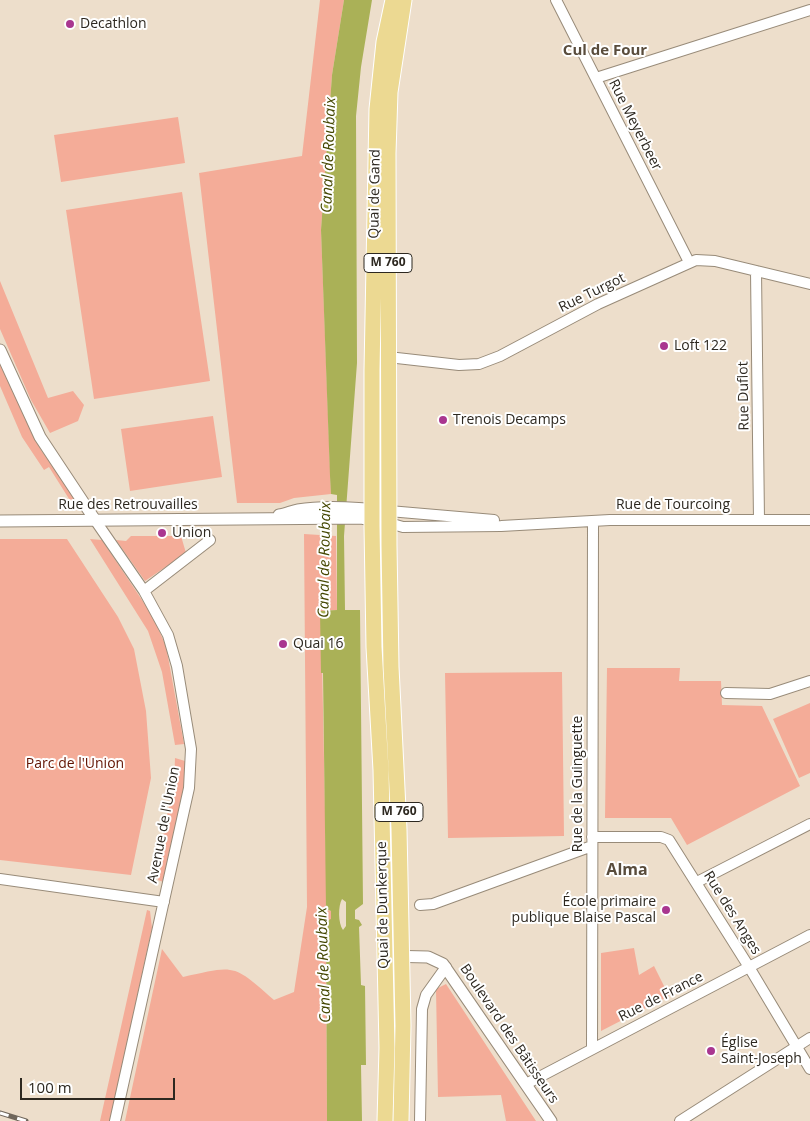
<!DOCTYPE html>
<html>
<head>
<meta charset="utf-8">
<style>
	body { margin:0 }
	#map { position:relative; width:810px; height:1121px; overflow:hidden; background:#eddecb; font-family:"Open Sans",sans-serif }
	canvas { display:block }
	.scale { position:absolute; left:20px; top:1078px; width:155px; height:22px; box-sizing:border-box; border:2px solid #2d2820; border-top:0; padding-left:6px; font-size:15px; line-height:18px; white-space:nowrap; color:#2d2820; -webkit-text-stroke:4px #fff; paint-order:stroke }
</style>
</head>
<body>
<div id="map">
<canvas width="810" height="1121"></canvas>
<div class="scale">100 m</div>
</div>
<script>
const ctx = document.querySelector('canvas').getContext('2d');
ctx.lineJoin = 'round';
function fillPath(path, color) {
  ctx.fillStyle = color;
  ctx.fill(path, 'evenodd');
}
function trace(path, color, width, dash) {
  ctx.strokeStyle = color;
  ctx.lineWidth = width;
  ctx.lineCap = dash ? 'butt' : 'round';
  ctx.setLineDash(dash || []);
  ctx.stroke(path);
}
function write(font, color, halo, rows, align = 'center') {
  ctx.font = font + ' "Open Sans",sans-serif';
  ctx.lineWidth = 4;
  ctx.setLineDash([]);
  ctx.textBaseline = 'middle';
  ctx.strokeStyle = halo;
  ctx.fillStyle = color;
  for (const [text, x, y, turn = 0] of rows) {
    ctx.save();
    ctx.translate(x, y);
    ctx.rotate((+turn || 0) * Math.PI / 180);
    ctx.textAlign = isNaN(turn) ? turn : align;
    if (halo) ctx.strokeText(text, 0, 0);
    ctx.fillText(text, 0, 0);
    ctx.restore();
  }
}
const green = new Path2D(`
	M 320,0 L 344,0 L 332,75 L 321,230 L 331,494 L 294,498 L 280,503 L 237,503 L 199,173 L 302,156 Z
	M 178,117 L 185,163 L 61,182 L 54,135 Z
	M 182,192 L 210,381 L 94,399 L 66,210 Z
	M 0,281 L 48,398 L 73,391 L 84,405 L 78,421 L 50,433 L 31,400 L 0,329 Z
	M 0,362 L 41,450 L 78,502 L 71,502 L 49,467 L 44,470 L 22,437 L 0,386 Z
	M 213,416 L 222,477 L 130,491 L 121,429 Z
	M 304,534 L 336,536 L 337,610 L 321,611 L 327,910 L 331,911 L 331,920 L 326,921 L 327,1121 L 125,1121 L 162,949 L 183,977 C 236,965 233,964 274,1000 L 294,992 L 307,907 Z
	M 131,536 L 181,536 L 186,553 L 145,581 L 116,540 L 126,541 Z
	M 0,539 L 67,539 L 118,617 L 134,649 L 146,711 L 151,778 L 131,875 L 0,860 Z
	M 90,539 L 102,540 L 152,615 L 166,646 L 184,744 L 175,745 L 162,672 L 148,631 Z
	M 607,668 L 680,668 L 679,681 L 721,681 L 722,705 L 762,706 L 800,786 L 687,845 L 671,818 L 605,818 Z
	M 562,672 L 564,836 L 448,838 L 445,673 Z
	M 810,703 L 810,773 L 799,778 L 773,719 Z
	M 175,758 L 185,761 L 185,785 L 180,812 L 163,882 L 158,880 L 166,841 L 163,833 L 174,784 Z
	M 147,910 L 150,911 L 152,928 L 110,1121 L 100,1121 Z
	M 634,948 L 639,975 L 654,966 L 669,996 L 601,1031 L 601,953 Z
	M 446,984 L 536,1121 L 506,1121 L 501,1095 L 438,1097 L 436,989 Z`);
const water = new Path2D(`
	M 344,0 L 372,0 L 361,67 L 356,116 L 357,363 L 344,536 L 345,610 L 360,610 L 363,904 L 355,910 L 355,919 L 359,920 L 362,925 L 359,927 L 361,985 L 365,986 L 366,1065 L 361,1065 L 362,1121 L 327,1121 L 326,921 L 331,919 L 331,911 L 326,909 L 323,673 L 321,673 L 320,611 L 337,610 L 337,495 L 331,494 L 330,476 L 321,230 L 332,75 ZM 342,899 L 346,902 L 346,926 L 343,930 C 338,923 338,906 342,899 Z`);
const minor = new Path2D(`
	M 556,0 L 689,262
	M 596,78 L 810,10
	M 756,271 L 759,520
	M 388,357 L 459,365 L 479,364 L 500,356 L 598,304 L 696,260 L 715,261 L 810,284
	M 389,511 L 494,520
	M 95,520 L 144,591 L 168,635 L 177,666 L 191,749 L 189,788 L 115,1121
	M 389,523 L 403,527 L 501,526 L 610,520 L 810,520
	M 144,591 L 210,540
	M 726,693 L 770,694 L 810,681
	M 592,837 L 661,837 L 669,840 L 749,967 L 810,1069
	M 0,879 L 164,902
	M 697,882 L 810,824
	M 420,905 L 433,904 L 592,846
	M 592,1048 L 593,521
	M 526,1084 L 810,935
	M 420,1121 L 422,1009 L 426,995 L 446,967
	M 680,1121 L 810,1038`);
const tertiary = new Path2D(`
	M 0,350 L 40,437 L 95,520
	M 279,515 C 286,514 292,511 298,510 C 325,505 362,508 389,511
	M 0,521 L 361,518 L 389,523
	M 385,956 L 428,957 L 443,964 L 551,1121`);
const primary = new Path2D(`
	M 385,1121 L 387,1048 L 381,770 L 374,647 L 372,526 L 372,370 L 377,109 L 384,42 L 393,0
	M 401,1121 L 403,1026 L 399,829 L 391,667 L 389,545 L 388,153 L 390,92 L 404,0`);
const rail = new Path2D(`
	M 0,1113 L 26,1121`);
const markers = [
	[70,24,5,"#a93690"],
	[664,346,5,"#a93690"],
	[443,420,5,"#a93690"],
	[162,533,5,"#a93690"],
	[283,644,5,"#a93690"],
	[666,910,5,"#a93690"],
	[711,1051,5,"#a93690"]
];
const shields = [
	[388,263,48],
	[399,812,48]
];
const shieldNames = [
	["M 760",388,263],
	["M 760",399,812]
];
const poiNames = [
	["Decathlon",80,24],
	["Loft 122",674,346],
	["Trenois Decamps",453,420],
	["Union",172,533],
	["Quai 16",293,644],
	["École primaire",656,902,"right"],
	["publique Blaise Pascal",656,918,"right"],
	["Église",721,1043],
	["Saint-Joseph",721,1059]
];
const streetNames = [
	["Rue Meyerbeer",635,125,63],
	["Quai de Gand",375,194,-89],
	["Rue Turgot",592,293,-26],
	["Rue Duflot",744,396,-91],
	["Rue des Retrouvailles",128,505],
	["Rue de Tourcoing",673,505],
	["Rue de la Guinguette",578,784,-90],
	["Avenue de l'Union",164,825,-79],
	["Quai de Dunkerque",383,905,-91],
	["Rue des Anges",732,913,58],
	["Rue de France",661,997,-27],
	["Boulevard des Bâtisseurs",509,1034,56]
];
const parkNames = [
	["Parc de l'Union",75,764]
];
const neighbourhoodNames = [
	["Cul de Four",605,51]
];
const waterNames = [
	["Canal de Roubaix",329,155,-88],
	["Canal de Roubaix",325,560,-89],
	["Canal de Roubaix",324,965,-92]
];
const quarterNames = [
	["Alma",627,870]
];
fillPath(green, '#f4ac98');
fillPath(water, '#aab157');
trace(minor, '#988b79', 12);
trace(tertiary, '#988b79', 13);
trace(primary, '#fff', 17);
trace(minor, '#fff', 10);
trace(tertiary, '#fff', 11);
trace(primary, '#ecd992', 15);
trace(rail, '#70675c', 5);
trace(rail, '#fff', 3, [9]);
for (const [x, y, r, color] of markers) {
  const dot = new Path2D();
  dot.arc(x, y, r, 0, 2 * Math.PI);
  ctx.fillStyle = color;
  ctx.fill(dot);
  trace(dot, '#fff', 2);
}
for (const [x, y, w] of shields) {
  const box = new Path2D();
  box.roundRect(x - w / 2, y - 9.5, w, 19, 4);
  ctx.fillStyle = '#fff';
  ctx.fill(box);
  trace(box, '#2d2820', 1);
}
write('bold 12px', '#2d2820', null, shieldNames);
write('14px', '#2d2820', '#fff', poiNames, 'left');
write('14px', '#2d2820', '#fff', streetNames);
write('14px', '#611200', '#fff', parkNames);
write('bold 15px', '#594c3c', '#fff', neighbourhoodNames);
write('italic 15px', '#434600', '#fff', waterNames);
write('bold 16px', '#594c3c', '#fff', quarterNames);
</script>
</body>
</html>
